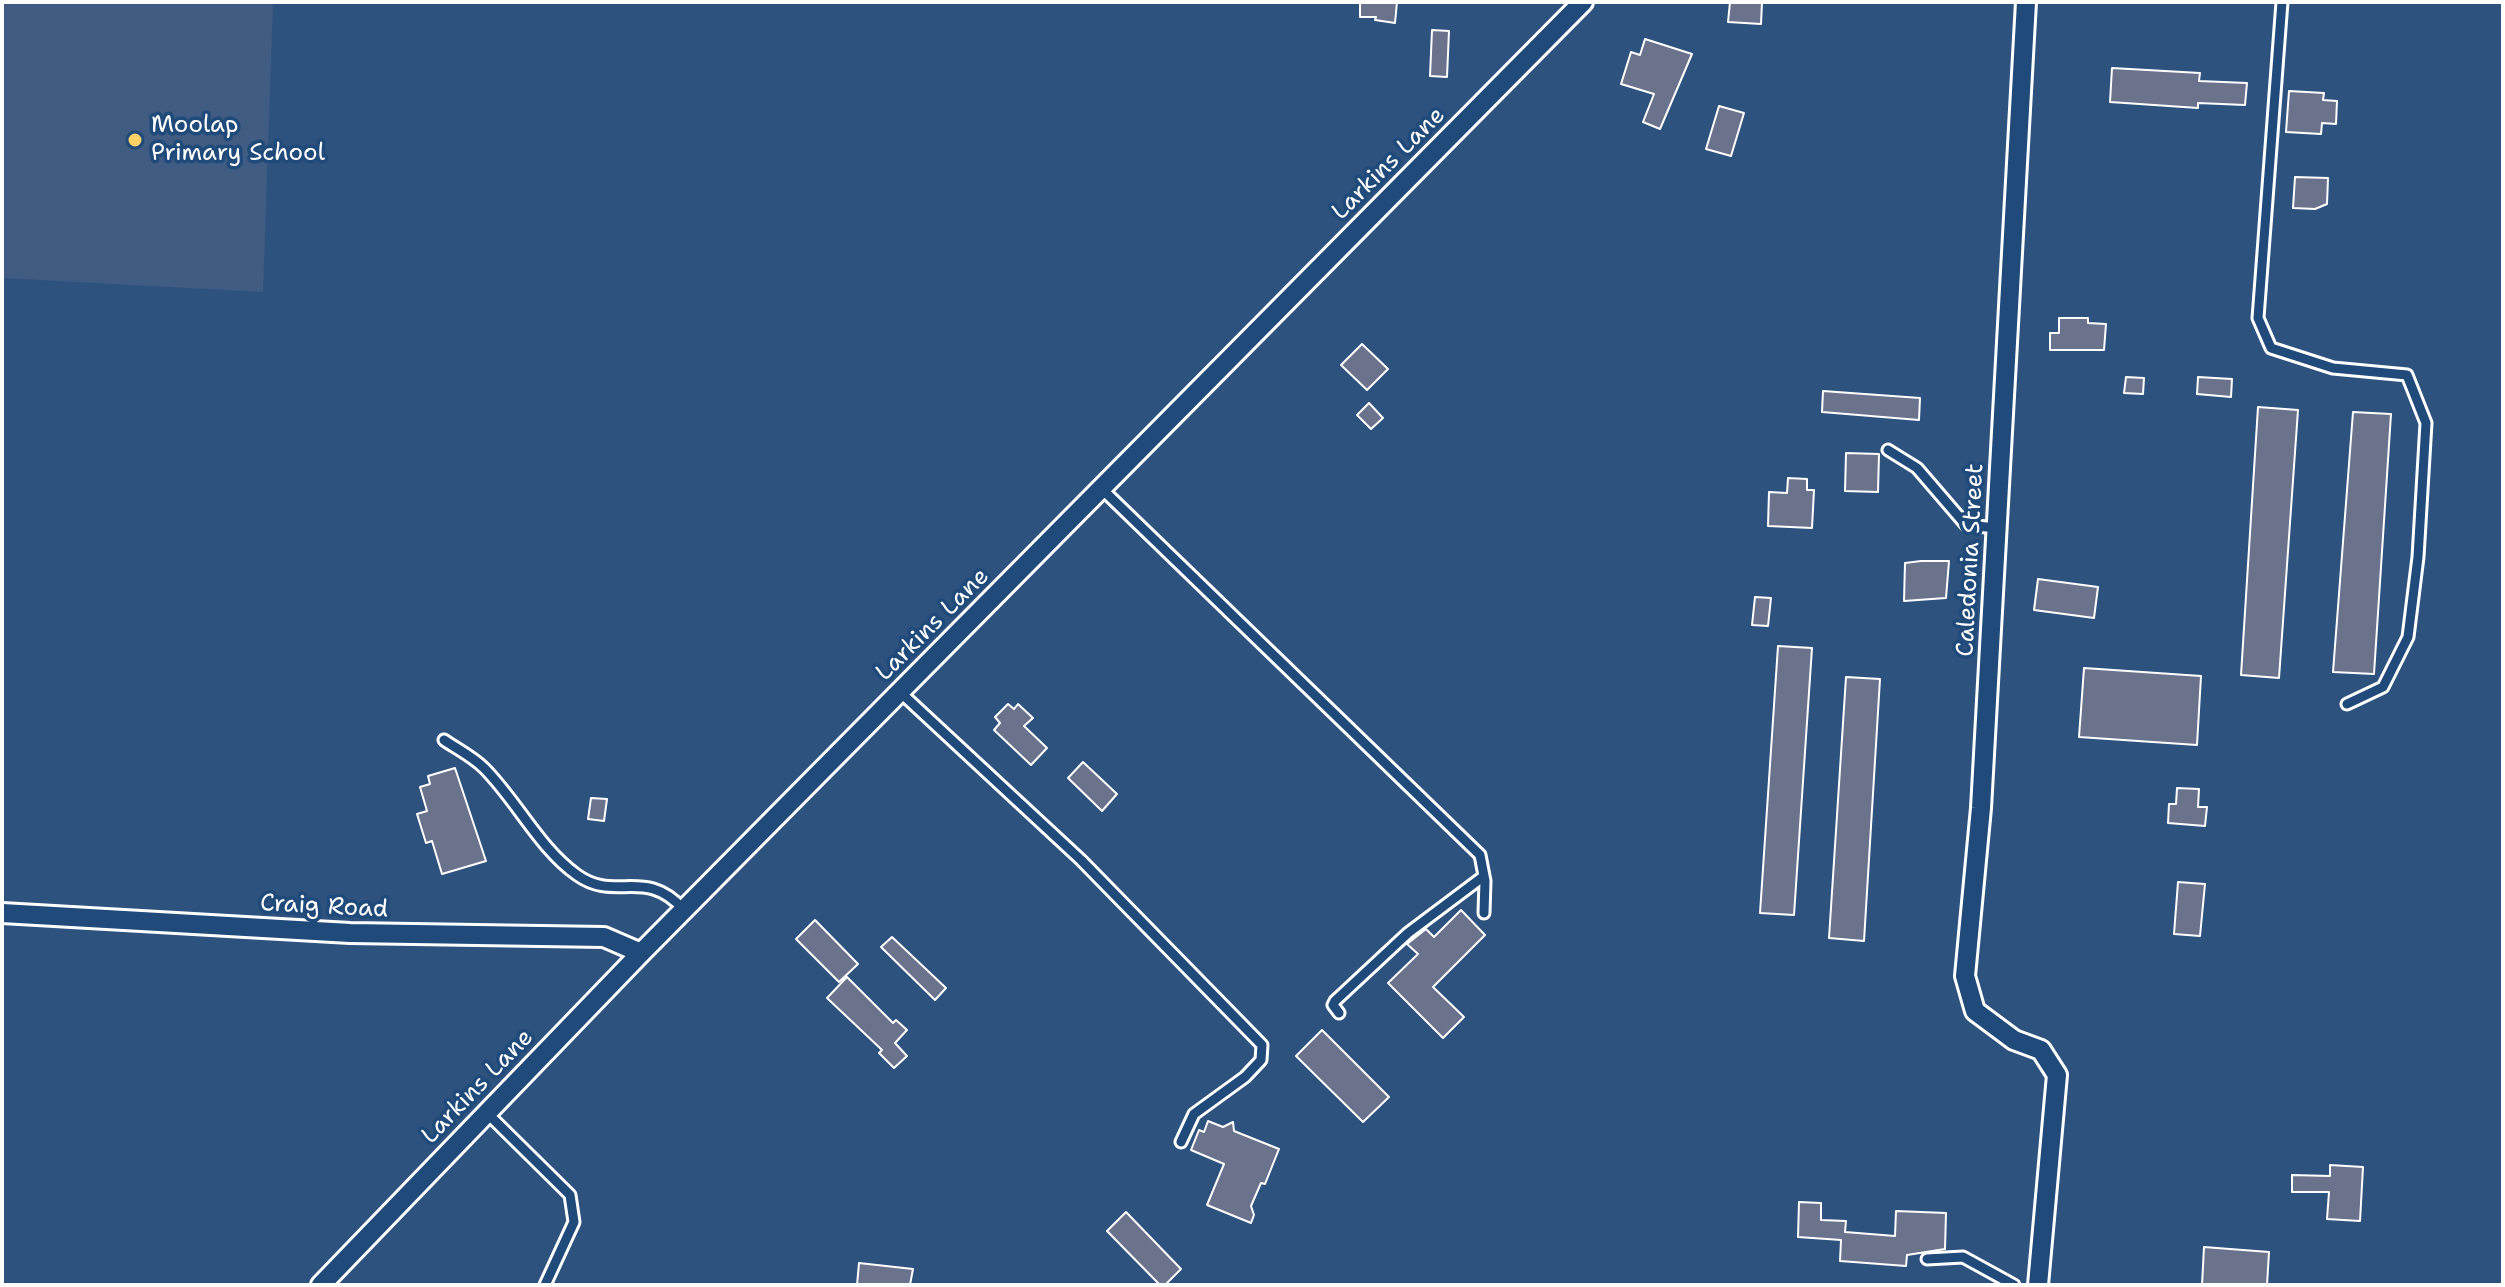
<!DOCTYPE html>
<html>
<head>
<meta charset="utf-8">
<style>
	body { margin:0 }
	#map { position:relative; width:2505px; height:1287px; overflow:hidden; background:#2e527e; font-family:"Shantell Sans",sans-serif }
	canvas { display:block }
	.frame { position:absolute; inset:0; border:4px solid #fff; pointer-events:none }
</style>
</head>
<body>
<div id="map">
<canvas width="2505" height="1287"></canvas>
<div class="frame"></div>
</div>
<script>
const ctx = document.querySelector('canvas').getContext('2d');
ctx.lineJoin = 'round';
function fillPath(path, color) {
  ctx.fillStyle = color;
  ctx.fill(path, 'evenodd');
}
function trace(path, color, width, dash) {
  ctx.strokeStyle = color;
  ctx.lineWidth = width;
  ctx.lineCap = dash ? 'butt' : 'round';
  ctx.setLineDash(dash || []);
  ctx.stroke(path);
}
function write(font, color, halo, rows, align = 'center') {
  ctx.font = font + ' "Shantell Sans",sans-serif';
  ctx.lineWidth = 7;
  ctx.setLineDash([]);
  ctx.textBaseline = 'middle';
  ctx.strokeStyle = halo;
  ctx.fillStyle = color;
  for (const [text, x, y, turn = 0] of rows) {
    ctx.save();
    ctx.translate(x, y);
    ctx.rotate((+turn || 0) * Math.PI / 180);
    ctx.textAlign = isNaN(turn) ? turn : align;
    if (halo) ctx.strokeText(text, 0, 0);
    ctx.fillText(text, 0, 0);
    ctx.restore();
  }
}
const built = new Path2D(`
	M 2,2 L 273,2 L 263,292 L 2,278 Z`);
const building = new Path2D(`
	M 1360,2 L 1397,2 L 1395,23 L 1375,20 L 1376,17 L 1360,17 Z
	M 1730,2 L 1762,2 L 1761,24 L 1728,22 Z
	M 1432,30 L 1449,31 L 1447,77 L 1430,76 Z
	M 1645,39 L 1692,54 L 1660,129 L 1643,122 L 1654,94 L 1621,84 L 1631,52 L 1640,55 Z
	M 2112,68 L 2200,73 L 2199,81 L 2247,83 L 2245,105 L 2198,103 L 2198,108 L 2110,102 Z
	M 2289,91 L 2324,93 L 2323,100 L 2337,101 L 2336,124 L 2322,123 L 2321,134 L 2286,132 Z
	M 1719,106 L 1744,113 L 1731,156 L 1706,149 Z
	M 2295,177 L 2328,178 L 2327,204 L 2315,209 L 2293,208 Z
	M 2059,318 L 2088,318 L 2088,323 L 2106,324 L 2104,350 L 2050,350 L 2050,333 L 2059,333 Z
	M 1362,344 L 1388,369 L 1367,390 L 1341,365 Z
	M 2126,377 L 2144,378 L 2143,394 L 2124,393 Z
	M 2198,377 L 2232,379 L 2231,397 L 2197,394 Z
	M 1823,391 L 1920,398 L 1919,420 L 1822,412 Z
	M 1369,403 L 1383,418 L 1371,429 L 1357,415 Z
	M 2258,407 L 2298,410 L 2279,678 L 2241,675 Z
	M 2353,412 L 2391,414 L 2374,674 L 2333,672 Z
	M 1846,453 L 1879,454 L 1878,492 L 1845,491 Z
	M 1788,478 L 1807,479 L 1807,490 L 1814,490 L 1812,528 L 1768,526 L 1769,492 L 1787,493 Z
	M 1921,561 L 1949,561 L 1946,598 L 1904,601 L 1905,563 Z
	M 2038,579 L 2098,587 L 2094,618 L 2034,610 Z
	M 1755,597 L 1771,598 L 1768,626 L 1752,625 Z
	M 1778,646 L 1812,648 L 1794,915 L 1760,913 Z
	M 2084,668 L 2201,676 L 2197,745 L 2079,737 Z
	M 1846,677 L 1880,679 L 1864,941 L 1829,938 Z
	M 1008,704 L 1014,709 L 1018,704 L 1033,718 L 1024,726 L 1047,748 L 1031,765 L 994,730 L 1000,723 L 995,717 Z
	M 1083,762 L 1117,794 L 1102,811 L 1068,778 Z
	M 455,768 L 486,861 L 442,874 L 432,841 L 426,843 L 417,814 L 427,811 L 420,787 L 430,784 L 428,776 Z
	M 2177,788 L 2199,789 L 2198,807 L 2207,807 L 2205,826 L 2168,823 L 2169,804 L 2176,804 Z
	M 591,798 L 607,799 L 604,821 L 588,819 Z
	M 2178,882 L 2205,884 L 2200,936 L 2174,934 Z
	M 1461,910 L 1485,935 L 1433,987 L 1464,1017 L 1443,1038 L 1388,983 L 1418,954 L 1407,944 L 1426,929 L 1434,937 Z
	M 815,920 L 858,964 L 839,982 L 796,939 Z
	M 892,937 L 946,988 L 935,1000 L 881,947 Z
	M 847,977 L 893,1023 L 896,1020 L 907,1030 L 895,1043 L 907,1056 L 894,1068 L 879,1053 L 882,1050 L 827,998 Z
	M 1322,1030 L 1389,1097 L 1363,1122 L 1296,1056 Z
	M 1208,1121 L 1223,1127 L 1233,1122 L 1234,1131 L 1279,1149 L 1265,1184 L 1261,1183 L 1251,1206 L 1254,1215 L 1251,1223 L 1207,1205 L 1224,1164 L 1191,1150 L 1199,1130 L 1204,1132 Z
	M 2330,1165 L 2363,1167 L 2360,1221 L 2327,1219 L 2329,1192 L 2292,1192 L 2292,1175 L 2330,1176 Z
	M 1799,1202 L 1821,1203 L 1821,1220 L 1846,1221 L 1845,1232 L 1895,1236 L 1896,1211 L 1946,1213 L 1945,1249 L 1907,1255 L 1906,1266 L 1840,1261 L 1841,1240 L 1798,1237 Z
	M 1126,1212 L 1181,1269 L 1165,1285 L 1160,1285 L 1107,1231 Z
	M 2204,1247 L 2269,1252 L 2267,1285 L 2202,1285 Z
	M 859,1263 L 913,1269 L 910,1285 L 857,1285 Z`);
const service = new Path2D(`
	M 2282,2 L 2258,318 L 2271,348 L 2333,368 L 2407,375 L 2426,423 L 2418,557 L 2408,637 L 2383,687 L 2347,704
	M 1888,450 L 1917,468 L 1966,525 L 1997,528
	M 1102,489 L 1480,855 L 1485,881 L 1484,913
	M 900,692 L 1081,860 L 1262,1045 L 1261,1060 L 1245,1077 L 1194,1114 L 1181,1142
	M 444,740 C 457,749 473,757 484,768 C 517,801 539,848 577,875 C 616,903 645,866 684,910
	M 1339,1013 L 1333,1005 L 1335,1001 L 1408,933 L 1484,876
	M 487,1113 L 570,1195 L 574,1222 L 545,1285
	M 1927,1259 L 1963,1257 L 2014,1285`);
const minor = new Path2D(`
	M 2026,2 L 1981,808 L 1965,976 L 1975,1011 L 2014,1040 L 2041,1050 L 2057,1075 L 2038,1285
	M 2,913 L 350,933 L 604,937 L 641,953
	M 321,1285 L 641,953 L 1583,2`);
const markers = [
	[135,140,8,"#ffd166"]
];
const poiNames = [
	["Moolap",151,126],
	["Primary School",151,154]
];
const streetNames = [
	["Larkins Lane",1389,164,-45],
	["Caledonia Street",1971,560,-87],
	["Larkins Lane",933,625,-45],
	["Craig Road",324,907,3],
	["Larkins Lane",478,1087,-46]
];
fillPath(built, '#405c82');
fillPath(building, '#6b738c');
trace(building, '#fff', 2);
trace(service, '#fff', 15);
trace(minor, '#fff', 24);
trace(service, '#1f4a7a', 9);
trace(minor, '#1f4a7a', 18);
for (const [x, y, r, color] of markers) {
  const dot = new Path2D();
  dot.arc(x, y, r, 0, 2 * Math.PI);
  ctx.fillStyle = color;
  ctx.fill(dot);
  trace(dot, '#1f4a7a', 3);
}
write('24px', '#fff', '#1f4a7a', poiNames, 'left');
write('24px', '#fff', '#1f4a7a', streetNames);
</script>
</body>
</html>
